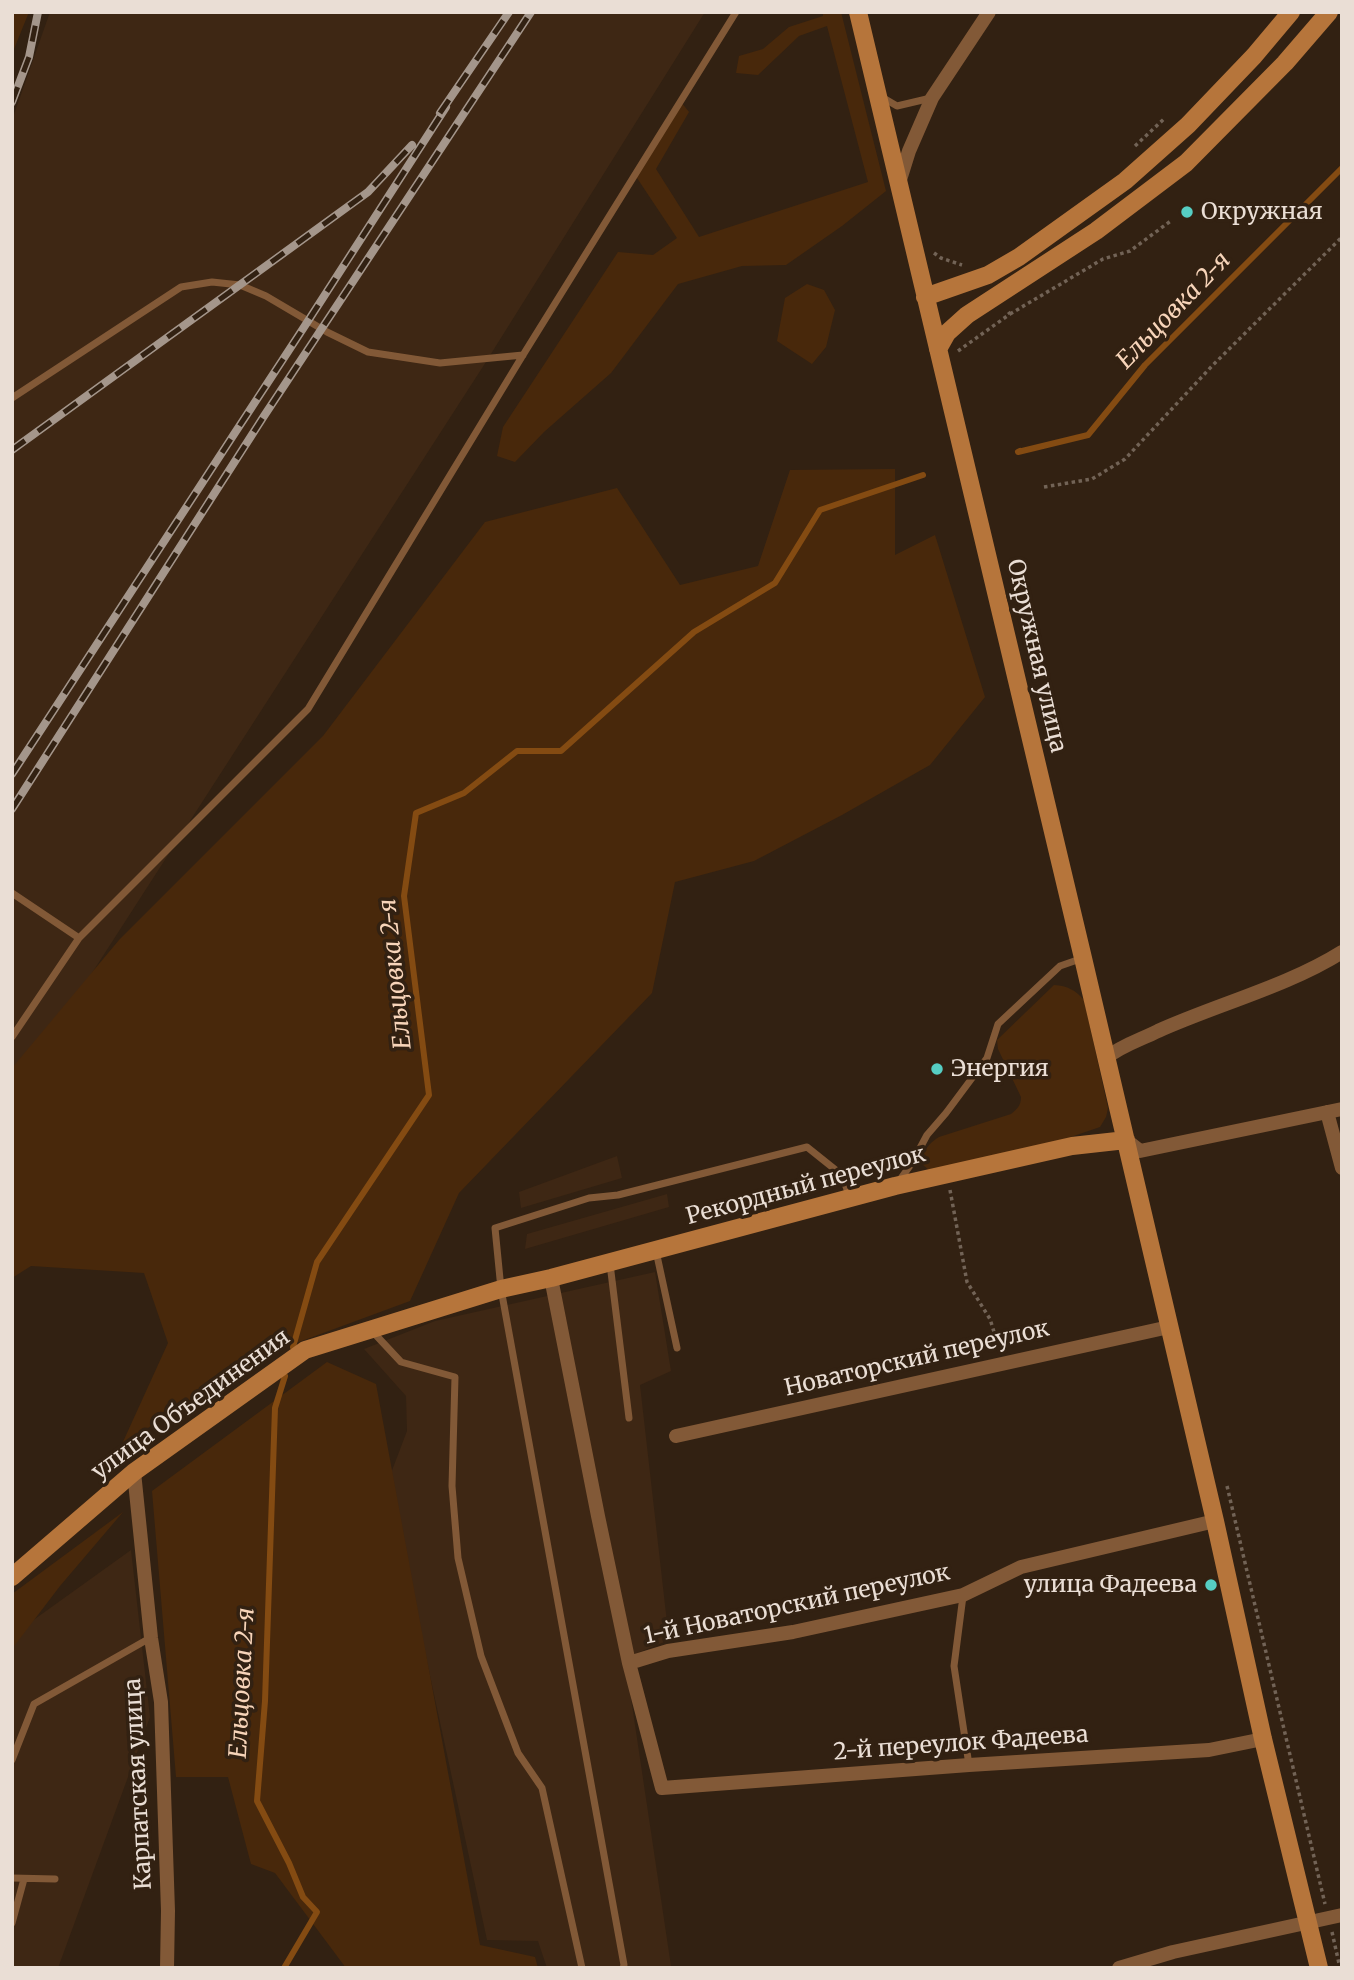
<!DOCTYPE html>
<html>
<head>
<meta charset="utf-8">
<style>
	body { margin:0 }
	#map { position:relative; width:1354px; height:1980px; overflow:hidden; background:#322112; font-family:Merriweather,serif }
	canvas { display:block }
	.frame { position:absolute; inset:0; border:14px solid #eaded5; pointer-events:none }
</style>
</head>
<body>
<div id="map">
<canvas width="1354" height="1980"></canvas>
<div class="frame"></div>
</div>
<script>
const ctx = document.querySelector('canvas').getContext('2d');
ctx.lineJoin = 'round';
function fillPath(path, color) {
  ctx.fillStyle = color;
  ctx.fill(path, 'evenodd');
}
function trace(path, color, width, dash) {
  ctx.strokeStyle = color;
  ctx.lineWidth = width;
  ctx.lineCap = dash ? 'butt' : 'round';
  ctx.setLineDash(dash || []);
  ctx.stroke(path);
}
function write(font, color, halo, rows, align = 'center') {
  ctx.font = font + ' Merriweather,serif';
  ctx.lineWidth = 7;
  ctx.setLineDash([]);
  ctx.textBaseline = 'middle';
  ctx.strokeStyle = halo;
  ctx.fillStyle = color;
  for (const [text, x, y, turn = 0] of rows) {
    ctx.save();
    ctx.translate(x, y);
    ctx.rotate((+turn || 0) * Math.PI / 180);
    ctx.textAlign = isNaN(turn) ? turn : align;
    if (halo) ctx.strokeText(text, 0, 0);
    ctx.fillText(text, 0, 0);
    ctx.restore();
  }
}
const built = new Path2D(`
	M 50,12 L 705,12 L 484,365 L 21,1083 L 12,1091 L 12,120 Z
	M 617,1156 L 622,1178 L 521,1208 L 519,1192 Z
	M 667,1194 L 669,1207 L 525,1249 L 527,1234 Z
	M 655,1272 L 671,1371 L 640,1385 L 669,1640 L 625,1658 L 671,1966 L 666,1968 L 547,1968 L 538,1941 L 487,1940 L 388,1481 L 407,1431 L 406,1396 L 364,1349 L 435,1321 Z
	M 131,1550 L 150,1717 L 58,1968 L 12,1968 L 12,1636 L 14,1634 Z`);
const green = new Path2D(`
	M 12,12 L 29,12 L 12,54 Z
	M 823,12 L 841,12 L 886,191 L 842,226 L 786,265 L 742,266 L 678,284 L 611,373 L 544,432 L 515,462 L 497,456 L 503,427 L 618,252 L 653,255 L 677,238 L 635,175 L 681,102 L 689,112 L 656,169 L 699,237 L 868,182 L 827,26 L 799,36 L 758,75 L 736,73 L 739,56 L 763,49 L 789,27 L 823,16 Z
	M 807,284 L 824,290 L 835,310 L 826,347 L 812,364 L 777,341 L 785,298 Z
	M 895,469 L 895,555 L 935,535 L 985,697 L 930,765 L 842,815 L 754,861 L 675,882 L 652,993 L 459,1193 L 410,1301 L 269,1353 L 122,1444 L 168,1343 L 144,1273 L 31,1266 L 12,1278 L 12,1068 L 119,940 L 323,736 L 485,522 L 617,488 L 680,585 L 758,566 L 790,470 Z
	M 1054,985 C 1068,986 1075,990 1084,1000 L 1108,1108 L 1106,1117 L 1100,1127 L 1056,1142 L 930,1171 L 922,1164 C 923,1150 928,1144 939,1137 L 1011,1114 C 1017,1109 1021,1106 1021,1097 L 998,1049 L 997,1040 Z
	M 327,1362 L 376,1384 L 480,1945 L 535,1957 L 538,1968 L 346,1968 L 275,1873 L 251,1864 L 228,1777 L 176,1777 L 152,1491 Z
	M 123,1512 L 60,1586 L 12,1649 L 12,1594 Z`);
const stream = new Path2D(`
	M 1020,451 L 1018,452 L 1088,435 L 1145,365 L 1342,168
	M 293,1347 L 317,1262 L 429,1095 L 404,896 L 416,813 L 464,793 L 517,751 L 561,751 L 694,632 L 775,583 L 820,510 L 923,475
	M 284,1968 L 317,1912 L 303,1897 L 289,1863 L 257,1801 L 265,1701 L 275,1408 L 285,1376`);
const path = new Path2D(`
	M 1135,146 L 1165,118
	M 934,253 L 941,258 L 962,265
	M 1010,314 L 1103,259 L 1130,251 L 1172,220
	M 958,351 L 1010,314 L 1007,310
	M 1044,487 L 1092,479 L 1125,459 L 1212,366 L 1342,237
	M 950,1190 L 967,1282 L 990,1319 L 999,1348
	M 1227,1486 L 1325,1904
	M 1332,1932 L 1340,1968`);
const lane = new Path2D(`
	M 880,96 L 897,106 L 931,98
	M 12,398 L 181,287 L 212,282 L 240,285 L 266,296 L 327,332 L 368,352 L 440,363 L 523,355
	M 12,893 L 79,938 L 308,709 L 523,355 L 736,12
	M 12,1037 L 79,938
	M 899,1181 L 912,1163 L 927,1135 L 946,1113 L 987,1058 L 998,1024 L 1060,966 L 1083,958
	M 656,1251 L 677,1348
	M 610,1264 L 629,1418
	M 373,1332 L 401,1362 L 455,1377 L 452,1486 L 458,1558 L 481,1656 L 518,1753 L 542,1788 L 582,1968
	M 963,1596 L 954,1666 L 969,1765
	M 12,1760 L 34,1704 L 150,1638
	M 12,1878 L 55,1879
	M 12,1923 L 24,1879
	M 623,1968 L 624,1965 L 501,1289 L 495,1228 L 589,1198 L 618,1195 L 807,1147 L 842,1175 L 850,1198`);
const street = new Path2D(`
	M 899,183 L 909,151 L 932,98 L 989,12
	M 1106,1058 C 1122,1045 1140,1040 1158,1031 C 1218,1004 1288,986 1342,952
	M 1327,1112 L 1342,1168
	M 1126,1140 L 1140,1151 L 1342,1109
	M 551,1278 L 598,1516 L 629,1663 L 662,1788 L 969,1765 L 1209,1750 L 1263,1739
	M 676,1436 L 1169,1327
	M 134,1472 L 151,1638 L 161,1702 L 168,1911 L 167,1968
	M 629,1663 L 668,1651 L 793,1632 L 963,1595 L 1021,1567 L 1215,1521
	M 1119,1968 L 1173,1952 L 1342,1915`);
const secondary = new Path2D(`
	M 858,12 L 1083,958 L 1215,1521 L 1263,1739 L 1319,1968
	M 925,297 L 988,275 L 1019,257 L 1125,181 L 1188,125 L 1254,56 L 1291,12
	M 938,349 L 947,333 L 967,315 L 1096,231 L 1186,163 L 1285,63 L 1329,12
	M 12,1577 L 134,1472 L 305,1350 L 501,1289 L 551,1278 L 895,1186 L 1072,1146 L 1126,1140`);
const rail = new Path2D(`
	M 12,102 L 29,57 L 38,12
	M 440,113 L 509,12
	M 12,450 L 368,192 L 412,145
	M 12,774 L 308,321 L 446,107
	M 12,809 L 264,416 L 531,12`);
const markers = [
	[1187,212,7,"#56cec3"],
	[937,1069,7,"#56cec3"],
	[1211,1585,7,"#56cec3"]
];
const poiNames = [
	["Окружная",1201,212],
	["Энергия",951,1069],
	["улица Фадеева",1197,1585,"right"]
];
const streetNames = [
	["Окружная улица",1036,656,77],
	["Рекордный переулок",806,1186,-15],
	["Новаторский переулок",917,1359,-13],
	["улица Объединения",191,1405,-36],
	["1-й Новаторский переулок",797,1605,-12],
	["2-й переулок Фадеева",961,1744,-4],
	["Карпатская улица",139,1784,-93]
];
const waterNames = [
	["Ельцовка 2-я",1174,311,-46],
	["Ельцовка 2-я",396,974,-96],
	["Ельцовка 2-я",243,1683,-87]
];
fillPath(built, '#3e2714');
fillPath(green, '#48280b');
trace(stream, '#844b12', 6);
trace(path, '#726356', 3.5, [3.5, 3.5]);
trace(lane, '#825937', 7);
trace(street, '#825937', 14);
trace(secondary, '#b6753b', 18);
trace(rail, '#a4968b', 8);
trace(rail, '#322112', 5, [16]);
for (const [x, y, r, color] of markers) {
  const dot = new Path2D();
  dot.arc(x, y, r, 0, 2 * Math.PI);
  ctx.fillStyle = color;
  ctx.fill(dot);
  trace(dot, '#322112', 2.5);
}
write('23px', '#eaded5', '#322112', poiNames, 'left');
write('23px', '#eaded5', '#322112', streetNames);
write('italic 24px', '#f7d4b9', '#322112', waterNames);
</script>
</body>
</html>
